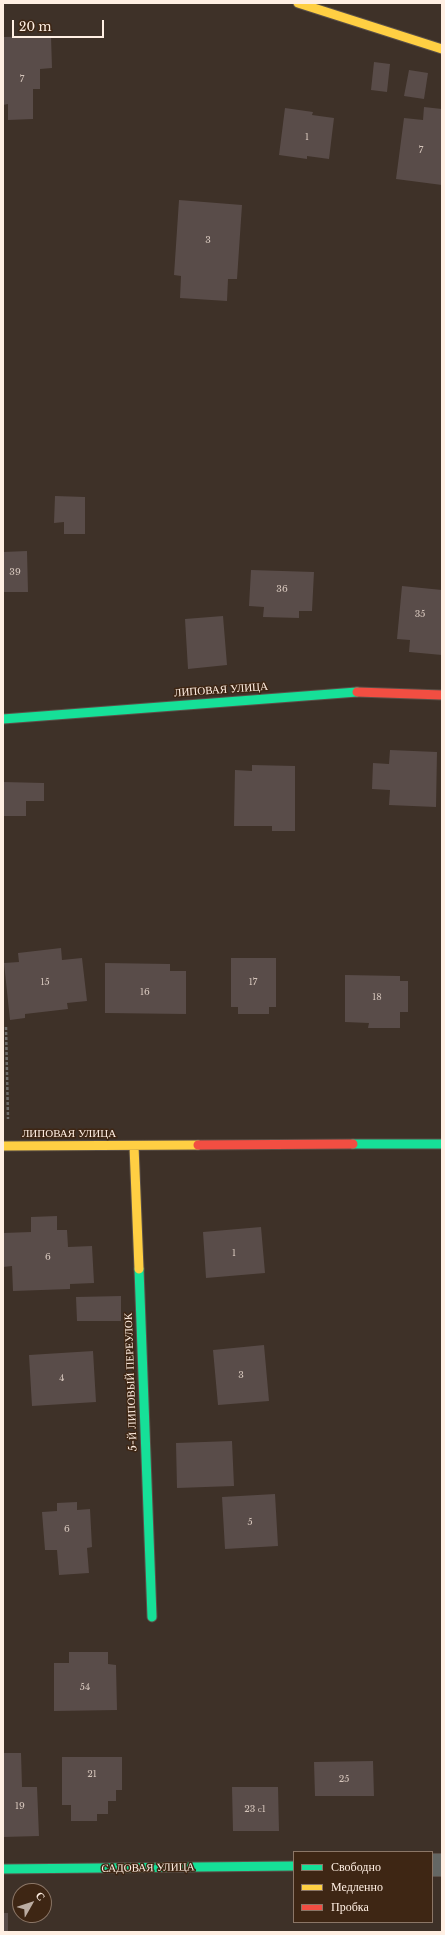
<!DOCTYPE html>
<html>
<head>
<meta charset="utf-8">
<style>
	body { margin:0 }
	#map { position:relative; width:445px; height:1935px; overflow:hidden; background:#3e3128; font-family:"Libre Baskerville",serif }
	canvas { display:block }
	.frame { position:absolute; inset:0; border:4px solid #ffefe3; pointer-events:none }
	.legend { position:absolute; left:293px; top:1851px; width:140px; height:72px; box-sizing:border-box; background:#3e2614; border:1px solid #8b7667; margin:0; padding:5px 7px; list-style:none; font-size:12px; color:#ffefe3 }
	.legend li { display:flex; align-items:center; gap:8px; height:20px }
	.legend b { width:20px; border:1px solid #8b7667 }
	.north { position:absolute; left:12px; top:1883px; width:40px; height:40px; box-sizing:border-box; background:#3e2614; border:1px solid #8b7667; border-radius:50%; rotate:51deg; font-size:11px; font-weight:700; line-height:16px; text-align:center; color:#ffefe3 }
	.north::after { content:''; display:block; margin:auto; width:14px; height:18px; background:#bbaca2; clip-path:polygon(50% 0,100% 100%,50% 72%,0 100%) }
	.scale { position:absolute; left:12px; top:20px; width:92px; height:18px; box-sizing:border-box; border:2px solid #ffefe3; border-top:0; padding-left:5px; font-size:12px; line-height:14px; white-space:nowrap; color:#ffefe3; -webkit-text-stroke:3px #3e2614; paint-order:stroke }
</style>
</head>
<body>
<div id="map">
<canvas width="445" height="1935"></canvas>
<div class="frame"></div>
<ul class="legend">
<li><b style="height:5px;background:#16e098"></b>Свободно</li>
<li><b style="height:5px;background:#ffcf43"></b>Медленно</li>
<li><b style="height:5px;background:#f24e42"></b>Пробка</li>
</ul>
<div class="north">С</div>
<div class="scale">20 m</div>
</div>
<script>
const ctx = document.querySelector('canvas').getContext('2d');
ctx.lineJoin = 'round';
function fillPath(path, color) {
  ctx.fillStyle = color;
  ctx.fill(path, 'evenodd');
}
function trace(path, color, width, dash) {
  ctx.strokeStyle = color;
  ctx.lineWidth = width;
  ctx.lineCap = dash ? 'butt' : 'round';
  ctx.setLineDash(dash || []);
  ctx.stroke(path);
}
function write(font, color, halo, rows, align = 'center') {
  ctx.font = font + ' "Libre Baskerville",serif';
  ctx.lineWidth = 3;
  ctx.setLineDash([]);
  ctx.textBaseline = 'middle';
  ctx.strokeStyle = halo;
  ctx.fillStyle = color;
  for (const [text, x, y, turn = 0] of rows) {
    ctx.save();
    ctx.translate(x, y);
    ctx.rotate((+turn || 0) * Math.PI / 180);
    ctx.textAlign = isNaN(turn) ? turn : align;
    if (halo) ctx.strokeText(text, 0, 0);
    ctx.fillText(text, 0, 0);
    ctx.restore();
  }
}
const building = new Path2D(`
	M 51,36 L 52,68 L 40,69 L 40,89 L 33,89 L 33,119 L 8,120 L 8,104 L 3,105 L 3,37 Z
	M 374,62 L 390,64 L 387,92 L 371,90 Z
	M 409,70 L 428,73 L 424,99 L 404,96 Z
	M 424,107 L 442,109 L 442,185 L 396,179 L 404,118 L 423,120 Z
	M 285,108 L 313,112 L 312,115 L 334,118 L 329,159 L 307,156 L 307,159 L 279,155 Z
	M 179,200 L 242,205 L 237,279 L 228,279 L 227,301 L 180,298 L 181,276 L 174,275 Z
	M 55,496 L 85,497 L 85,534 L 64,534 L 64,522 L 54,523 Z
	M 27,551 L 28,592 L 3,592 L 3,552 Z
	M 251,570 L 314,572 L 312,611 L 299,611 L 299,618 L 263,617 L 264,607 L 249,606 Z
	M 402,586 L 442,590 L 442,655 L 409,652 L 410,640 L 397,639 Z
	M 223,616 L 227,665 L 188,669 L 185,619 Z
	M 390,750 L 437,752 L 436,807 L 389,805 L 390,790 L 372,789 L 373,763 L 389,764 Z
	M 252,765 L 295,766 L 295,831 L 272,831 L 272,826 L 234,826 L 235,770 L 252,771 Z
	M 3,782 L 44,783 L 44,801 L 26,801 L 26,816 L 3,816 Z
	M 61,948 L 62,960 L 82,958 L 87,1001 L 67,1003 L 68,1009 L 25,1014 L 25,1018 L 10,1020 L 4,963 L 19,962 L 18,953 Z
	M 231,958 L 276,958 L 276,1007 L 269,1007 L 269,1014 L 238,1014 L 238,1007 L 231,1007 Z
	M 105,963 L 170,964 L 170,971 L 186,971 L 186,1014 L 105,1013 Z
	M 345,975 L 400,976 L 400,981 L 408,981 L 408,1012 L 400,1012 L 400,1028 L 368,1028 L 369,1023 L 345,1022 Z
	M 57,1216 L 57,1230 L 67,1230 L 68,1247 L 92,1246 L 94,1283 L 70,1284 L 70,1289 L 13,1291 L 12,1266 L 3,1267 L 3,1233 L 31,1232 L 31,1217 Z
	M 261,1227 L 265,1273 L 206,1278 L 203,1232 Z
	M 121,1296 L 121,1321 L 77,1321 L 76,1297 Z
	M 264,1345 L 269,1401 L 218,1405 L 213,1350 Z
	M 93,1351 L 96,1402 L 32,1406 L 29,1355 Z
	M 232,1441 L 234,1486 L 177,1488 L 176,1443 Z
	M 275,1494 L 278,1546 L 225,1549 L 222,1497 Z
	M 77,1502 L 77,1510 L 90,1509 L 92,1547 L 87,1548 L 89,1573 L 59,1575 L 57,1550 L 45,1550 L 42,1512 L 57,1511 L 57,1503 Z
	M 69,1652 L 108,1652 L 108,1664 L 116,1665 L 117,1710 L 54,1711 L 54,1663 L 69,1663 Z
	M 3,1753 L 21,1753 L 22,1787 L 37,1787 L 39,1836 L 3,1837 Z
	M 62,1757 L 122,1757 L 122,1790 L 116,1790 L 116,1801 L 108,1801 L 108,1814 L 97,1814 L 97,1821 L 71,1821 L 71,1805 L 62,1805 Z
	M 373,1761 L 374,1796 L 315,1796 L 314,1762 Z
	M 232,1787 L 278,1787 L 279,1831 L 233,1831 Z
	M 3,1913 L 8,1913 L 8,1932 L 3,1932 Z`);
const path = new Path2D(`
	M 6,1027 L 8,1119`);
const street = new Path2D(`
	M 432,1865 L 442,1865`);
const fast = new Path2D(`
	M 3,719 L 357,692
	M 353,1144 L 442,1144
	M 139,1269 L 152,1617
	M 3,1869 L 294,1866`);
const slow = new Path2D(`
	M 298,3 L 442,49
	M 3,1146 L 198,1145
	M 134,1146 L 139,1269`);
const jam = new Path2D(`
	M 357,692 L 442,695
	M 198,1145 L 353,1144`);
const numberNames = [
	["7",22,79],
	["1",307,137],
	["7",421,150],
	["3",208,240],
	["39",15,572],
	["36",282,589],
	["35",420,614],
	["15",45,982],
	["17",253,982],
	["16",145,992],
	["18",377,997],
	["1",234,1253],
	["6",48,1257],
	["3",241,1375],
	["4",62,1378],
	["5",250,1522],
	["6",67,1529],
	["54",85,1687],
	["21",92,1774],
	["25",344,1779],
	["19",20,1806],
	["23 с1",255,1809]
];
const streetNames = [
	["ЛИПОВАЯ УЛИЦА",221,690,-4],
	["ЛИПОВАЯ УЛИЦА",69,1134],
	["5-Й ЛИПОВЫЙ ПЕРЕУЛОК",131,1382,-92],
	["САДОВАЯ УЛИЦА",148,1868,-1]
];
fillPath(building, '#594c49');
trace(street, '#5b5048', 24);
trace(fast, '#5b5048', 11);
trace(slow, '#5b5048', 11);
trace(jam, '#5b5048', 11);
trace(path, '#6e6c69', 2.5, [3, 2]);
trace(street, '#646764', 22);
trace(fast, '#16e098', 9);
trace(slow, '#ffcf43', 9);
trace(jam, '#f24e42', 9);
write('9px', '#d6c6bc', null, numberNames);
write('11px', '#ffefe3', '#3e2614', streetNames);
</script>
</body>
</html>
